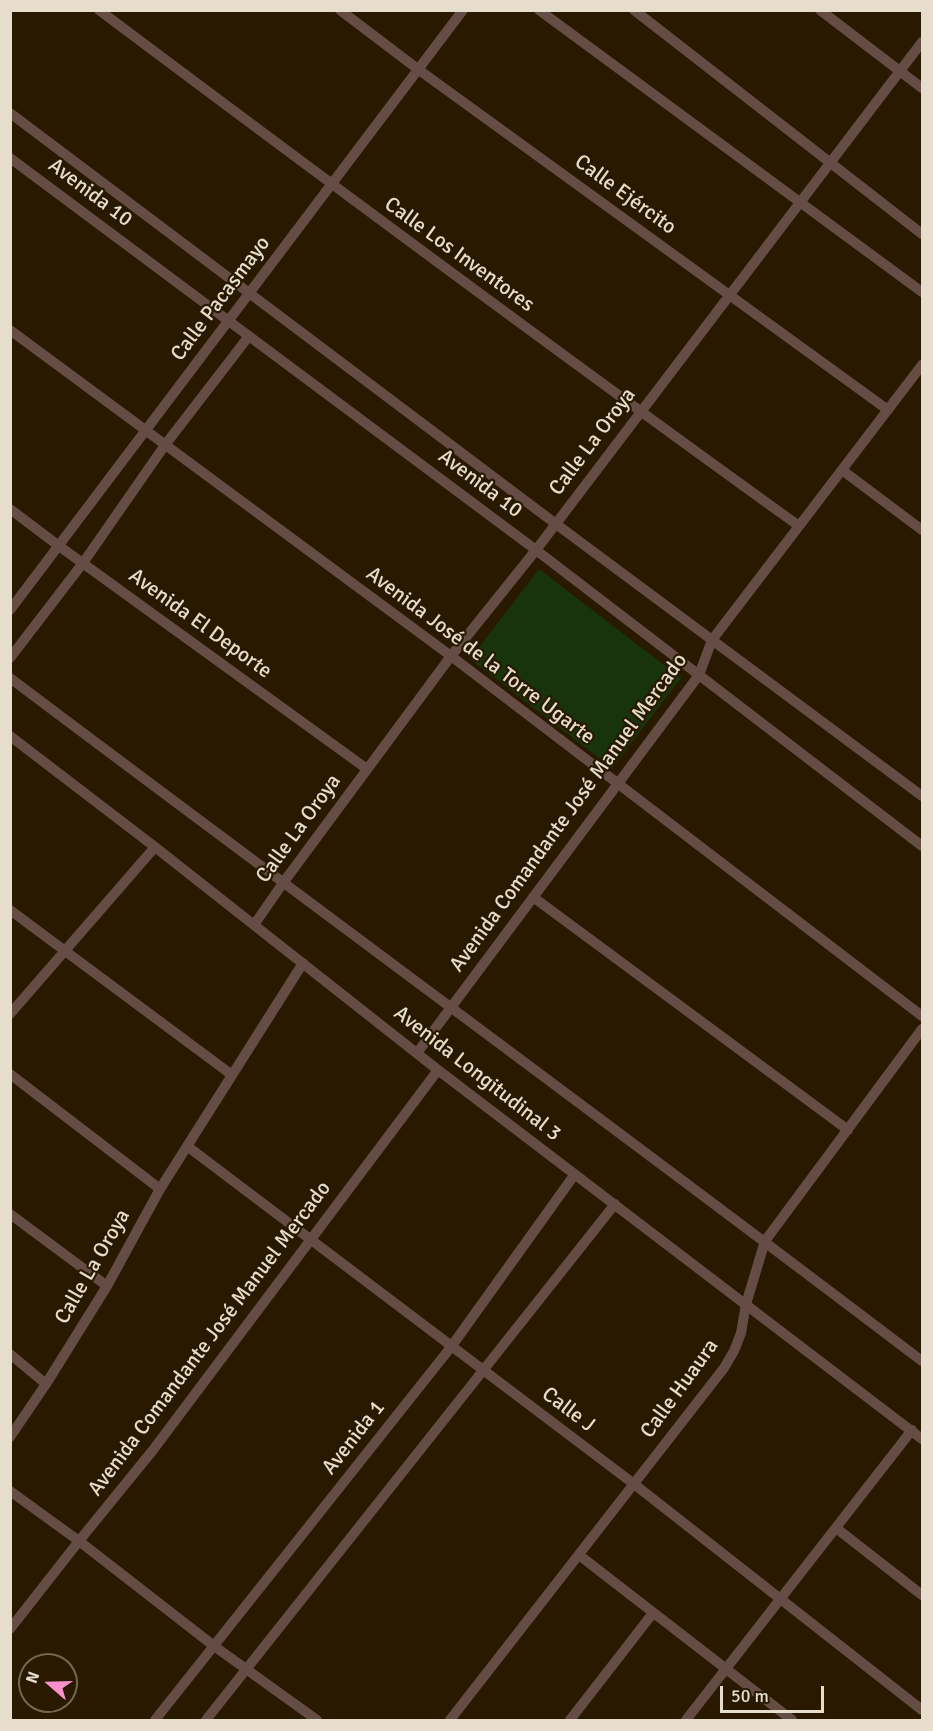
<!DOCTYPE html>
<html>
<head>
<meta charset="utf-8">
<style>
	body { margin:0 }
	#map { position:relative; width:933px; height:1731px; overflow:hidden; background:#281900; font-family:Signika,sans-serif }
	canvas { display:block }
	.frame { position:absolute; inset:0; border:12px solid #e7ddcd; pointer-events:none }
	.north { position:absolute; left:18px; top:1653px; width:60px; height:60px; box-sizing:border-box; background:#281900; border:2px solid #746752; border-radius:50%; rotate:290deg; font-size:16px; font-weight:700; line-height:24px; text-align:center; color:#e7ddcd }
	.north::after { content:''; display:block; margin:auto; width:21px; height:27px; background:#f890cb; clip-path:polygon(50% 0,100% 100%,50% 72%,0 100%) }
	.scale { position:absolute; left:720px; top:1686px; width:104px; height:27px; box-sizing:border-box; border:3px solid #e7ddcd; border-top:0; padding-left:8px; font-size:18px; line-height:21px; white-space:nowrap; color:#e7ddcd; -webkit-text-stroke:4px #281900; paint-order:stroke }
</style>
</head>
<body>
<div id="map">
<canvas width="933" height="1731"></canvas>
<div class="frame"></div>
<div class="north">N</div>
<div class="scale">50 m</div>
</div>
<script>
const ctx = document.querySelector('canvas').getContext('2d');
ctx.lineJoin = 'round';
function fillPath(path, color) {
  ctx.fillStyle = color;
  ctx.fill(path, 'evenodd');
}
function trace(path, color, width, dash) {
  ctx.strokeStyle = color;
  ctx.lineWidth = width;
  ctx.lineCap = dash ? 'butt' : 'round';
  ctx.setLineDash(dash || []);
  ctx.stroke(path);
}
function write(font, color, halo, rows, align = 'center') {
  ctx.font = font + ' Signika,sans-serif';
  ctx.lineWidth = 4.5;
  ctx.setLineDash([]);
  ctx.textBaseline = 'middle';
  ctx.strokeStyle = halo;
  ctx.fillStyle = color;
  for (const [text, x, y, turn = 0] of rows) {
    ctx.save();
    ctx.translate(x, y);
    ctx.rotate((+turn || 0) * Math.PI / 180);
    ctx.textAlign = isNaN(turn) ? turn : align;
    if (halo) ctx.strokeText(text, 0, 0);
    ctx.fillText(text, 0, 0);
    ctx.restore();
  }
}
const green = new Path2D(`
	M 539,569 L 681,678 L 612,768 L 470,659 Z`);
const minor = new Path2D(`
	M 99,10 C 331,184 564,357 799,526
	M 340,10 L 419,70 L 888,410
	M 539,10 L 922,292
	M 634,10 L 922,234
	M 820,10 L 922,88
	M 10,113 L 556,524 L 922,796
	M 10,158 L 536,550 L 922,846
	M 10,330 L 451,656 L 922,1016
	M 842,470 L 922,530
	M 10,509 L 59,546 L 367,769
	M 10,610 L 463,10
	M 10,658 L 83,563 L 165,445 L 249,336
	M 10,678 C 314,907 620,1131 922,1361
	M 10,736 L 155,847 L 438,1070 L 922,1439
	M 533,897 L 848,1130
	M 10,910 L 232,1075
	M 254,925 L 283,883 L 451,656 L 536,550 L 922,42
	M 10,1014 L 155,847
	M 417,1053 L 699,675 L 712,640 L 922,365
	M 10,1074 L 160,1189
	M 187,1146 L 634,1484 L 922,1710
	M 10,1214 L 107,1286
	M 10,1354 L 46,1384
	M 10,1437 L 46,1384 L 107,1286 L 160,1189 L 303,963
	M 10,1491 L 79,1541 L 214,1646 L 317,1720
	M 836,1528 L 922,1595
	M 579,1555 L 792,1720
	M 10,1629 L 79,1541 L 153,1450 L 438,1070
	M 155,1720 L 451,1347 L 575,1174
	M 206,1720 L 615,1204
	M 450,1720 L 724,1368 L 734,1351 L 741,1333 L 746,1304 L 765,1241 L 922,1029
	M 570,1720 L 653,1613
	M 686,1720 L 912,1430`);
const streetNames = [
	["Avenida 10",90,193,37],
	["Calle Ejército",625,195,36],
	["Calle Los Inventores",459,255,36],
	["Calle Pacasmayo",221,299,-53],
	["Calle La Oroya",593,442,-53],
	["Avenida 10",480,484,37],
	["Avenida El Deporte",200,624,36],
	["Avenida José de la Torre Ugarte",480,656,37],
	["Avenida Comandante José Manuel Mercado",569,813,-54],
	["Calle La Oroya",299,829,-54],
	["Avenida Longitudinal 3",477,1074,38],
	["Calle La Oroya",93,1267,-60],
	["Avenida Comandante José Manuel Mercado",210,1339,-53],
	["Calle Huaura",680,1389,-54],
	["Calle J",568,1410,37],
	["Avenida 1",354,1438,-52]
];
fillPath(green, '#17340c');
trace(minor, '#654d46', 10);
write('21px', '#e7ddcd', '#281900', streetNames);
</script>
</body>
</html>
